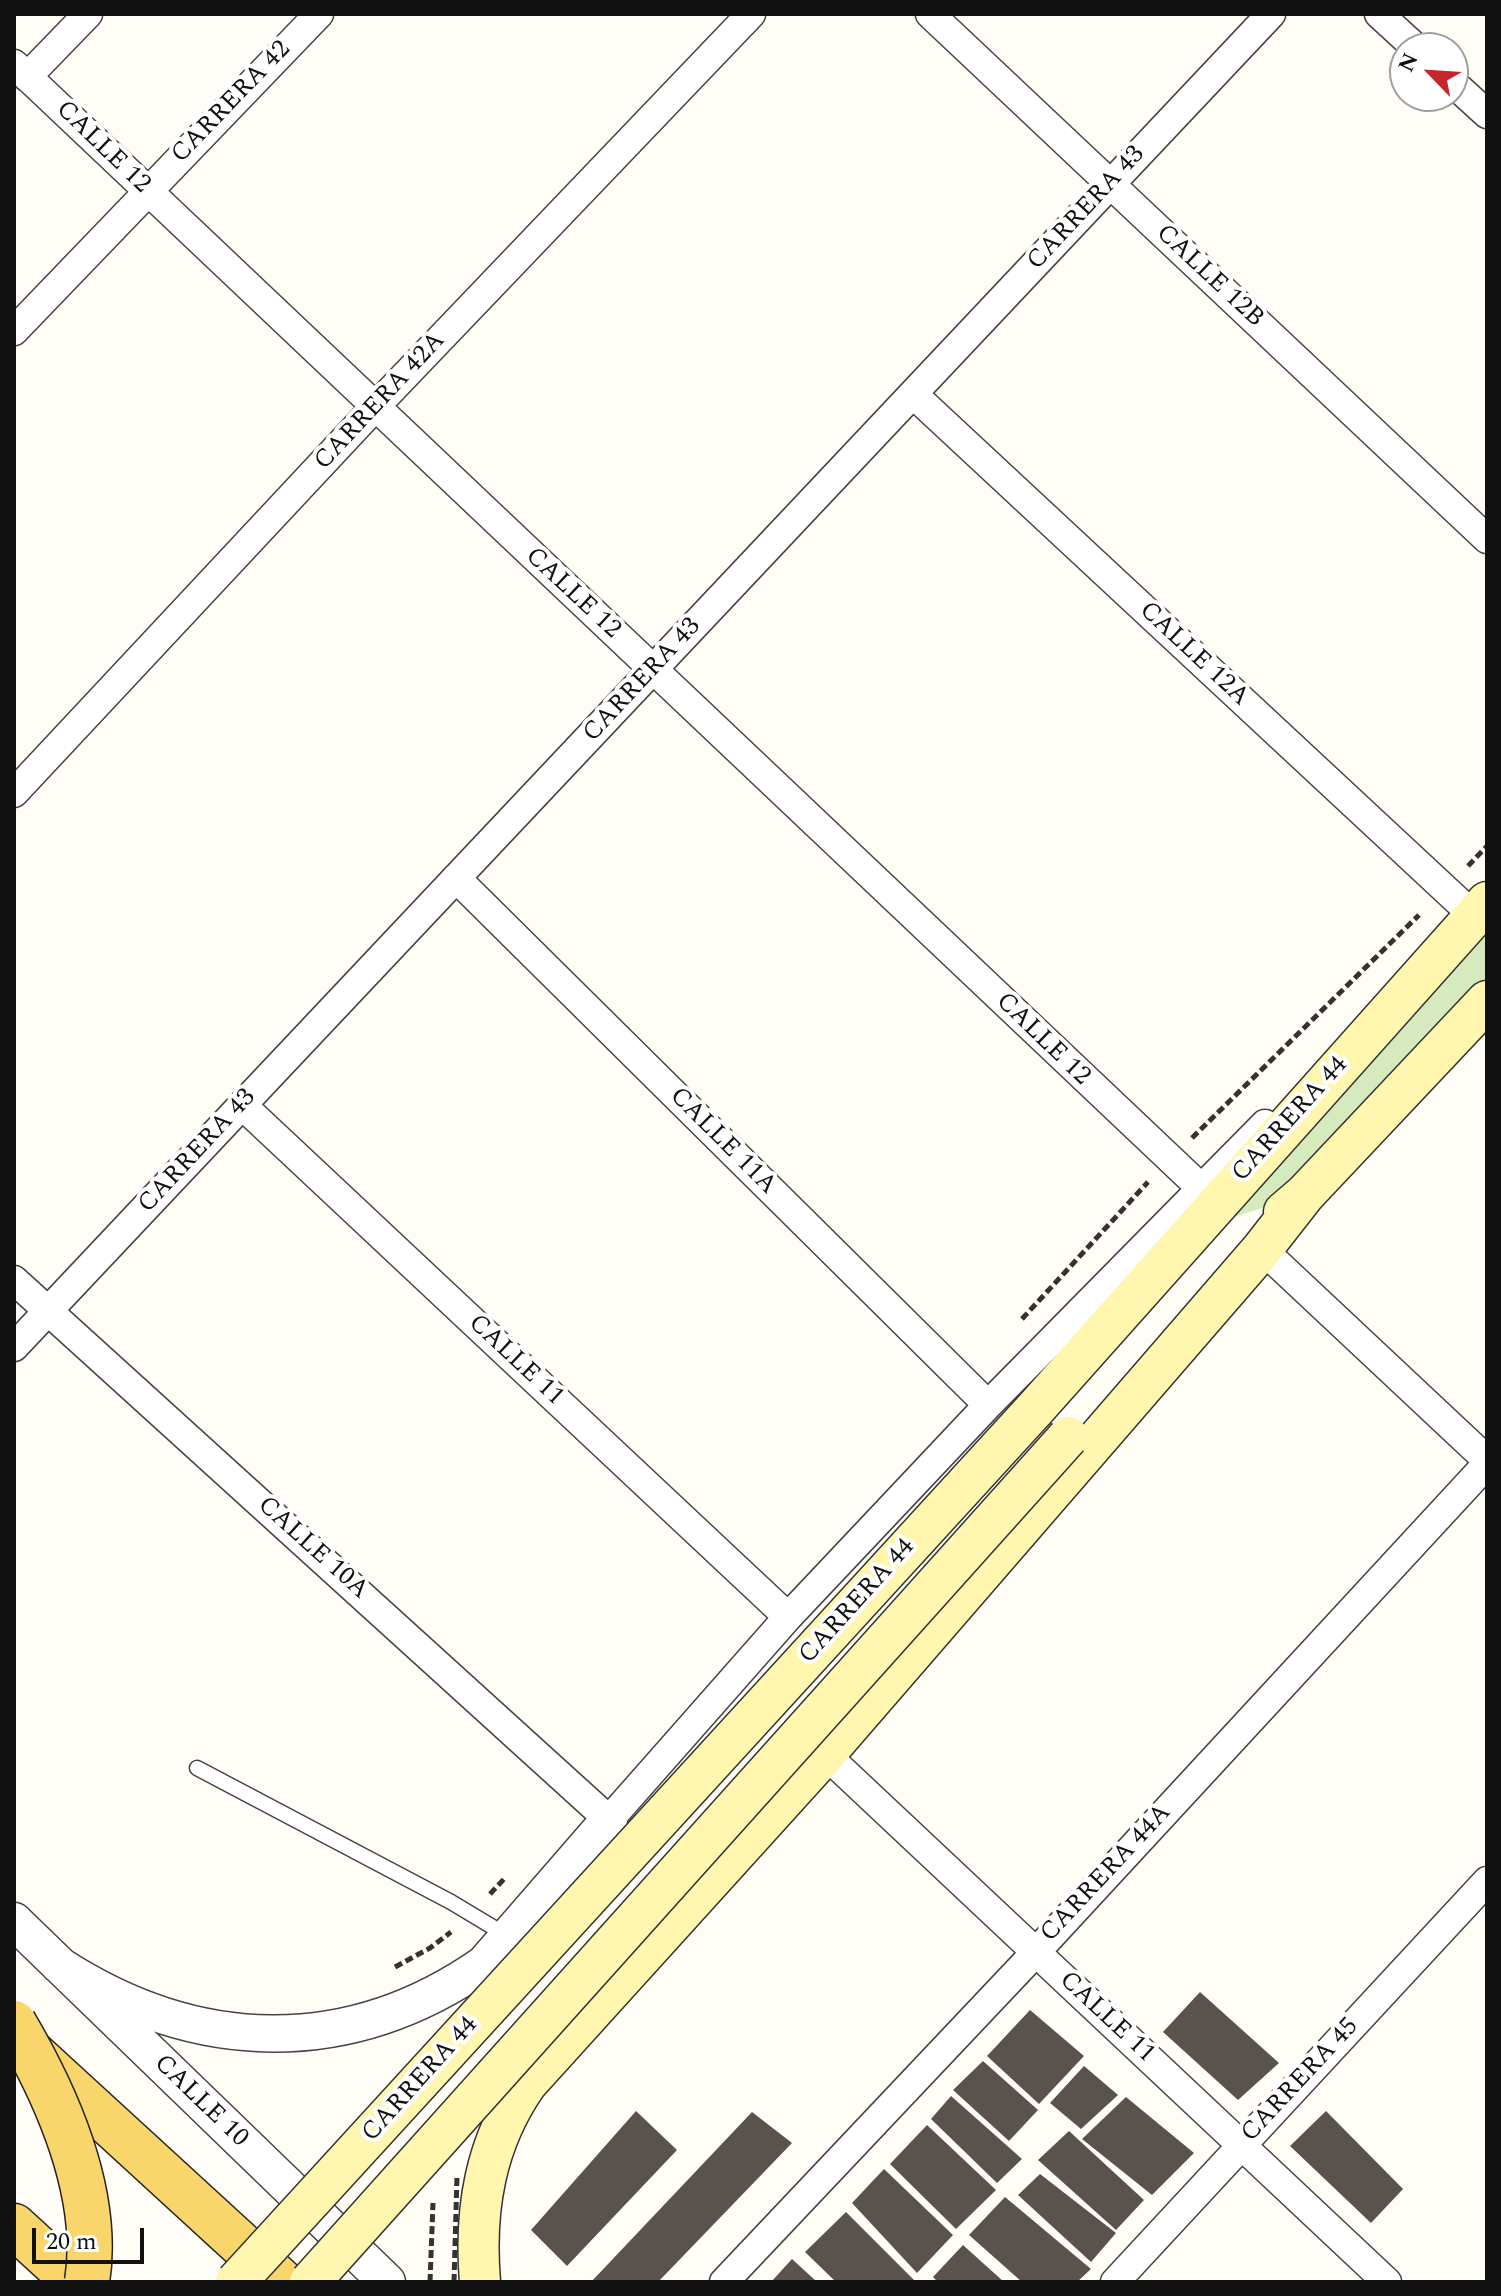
<!DOCTYPE html>
<html>
<head>
<meta charset="utf-8">
<style>
	body { margin:0 }
	#map { position:relative; width:1501px; height:2296px; overflow:hidden; background:#fffdf5; font-family:Spectral,serif }
	canvas { display:block }
	.frame { position:absolute; inset:0; border:16px solid #111; pointer-events:none }
	.north { position:absolute; left:1389px; top:32px; width:80px; height:80px; box-sizing:border-box; background:#fff; border:2px solid #a0a0a0; border-radius:50%; rotate:295deg; font-size:22px; font-weight:700; line-height:32px; text-align:center; color:#111 }
	.north::after { content:''; display:block; margin:auto; width:28px; height:36px; background:#c4262e; clip-path:polygon(50% 0,100% 100%,50% 72%,0 100%) }
	.scale { position:absolute; left:32px; top:2228px; width:112px; height:36px; box-sizing:border-box; border:4px solid #111; border-top:0; padding-left:10px; font-size:24px; line-height:28px; white-space:nowrap; color:#111; -webkit-text-stroke:6px #fff; paint-order:stroke }
</style>
</head>
<body>
<div id="map">
<canvas width="1501" height="2296"></canvas>
<div class="frame"></div>
<div class="north">N</div>
<div class="scale">20 m</div>
</div>
<script>
const ctx = document.querySelector('canvas').getContext('2d');
ctx.lineJoin = 'round';
function fillPath(path, color) {
  ctx.fillStyle = color;
  ctx.fill(path, 'evenodd');
}
function trace(path, color, width, dash) {
  ctx.strokeStyle = color;
  ctx.lineWidth = width;
  ctx.lineCap = dash ? 'butt' : 'round';
  ctx.setLineDash(dash || []);
  ctx.stroke(path);
}
function write(font, color, halo, rows, align = 'center') {
  ctx.font = font + ' Spectral,serif';
  ctx.lineWidth = 8;
  ctx.setLineDash([]);
  ctx.textBaseline = 'middle';
  ctx.strokeStyle = halo;
  ctx.fillStyle = color;
  for (const [text, x, y, turn = 0] of rows) {
    ctx.save();
    ctx.translate(x, y);
    ctx.rotate((+turn || 0) * Math.PI / 180);
    ctx.textAlign = isNaN(turn) ? turn : align;
    if (halo) ctx.strokeText(text, 0, 0);
    ctx.fillText(text, 0, 0);
    ctx.restore();
  }
}
const green = new Path2D(`
	M 1487,902 L 1487,1001 L 1305,1194 L 1231,1218 Z`);
const building = new Path2D(`
	M 1200,1992 L 1279,2063 L 1238,2100 L 1163,2032 Z
	M 1030,2010 L 1084,2056 L 1039,2104 L 987,2056 Z
	M 983,2061 L 1038,2110 L 1009,2141 L 953,2090 Z
	M 1084,2066 L 1118,2095 L 1081,2129 L 1050,2103 Z
	M 951,2096 L 1022,2159 L 997,2183 L 931,2119 Z
	M 1126,2097 L 1194,2153 L 1152,2195 L 1082,2139 Z
	M 636,2111 L 677,2150 L 567,2266 L 531,2230 Z
	M 1326,2111 L 1403,2189 L 1371,2223 L 1290,2146 Z
	M 752,2112 L 792,2143 L 658,2282 L 591,2282 Z
	M 927,2125 L 996,2190 L 956,2229 L 890,2164 Z
	M 1069,2131 L 1144,2200 L 1116,2230 L 1038,2160 Z
	M 884,2169 L 953,2235 L 917,2273 L 852,2203 Z
	M 1040,2174 L 1116,2233 L 1091,2262 L 1018,2195 Z
	M 1005,2197 L 1091,2269 L 1077,2282 L 1022,2282 L 969,2235 Z
	M 846,2212 L 914,2280 L 912,2282 L 836,2282 L 805,2252 Z
	M 963,2245 L 1004,2282 L 938,2282 L 933,2277 Z
	M 792,2259 L 817,2282 L 771,2282 Z`);
const path = new Path2D(`
	M 1468,866 L 1487,846
	M 1192,1138 L 1419,915
	M 1022,1319 L 1148,1182
	M 490,1894 L 505,1878
	M 395,1967 L 430,1948 L 451,1932
	M 430,2282 L 433,2203`);
const service = new Path2D(`
	M 197,1768 L 451,1902 L 506,1935`);
const minor = new Path2D(`
	M 930,14 L 1487,539
	M 1379,14 L 1416,48
	M 14,64 L 1201,1188
	M 27,77 L 88,14
	M 1453,83 L 1487,114
	M 14,331 L 319,14
	M 913,394 L 1474,916 L 1462,928
	M 14,793 L 375,407 L 751,14
	M 456,878 L 988,1405
	M 242,1105 L 788,1617
	M 1262,1249 L 1487,1460
	M 14,1280 L 609,1820 L 788,1617 L 988,1405 L 1265,1124
	M 14,1347 L 1271,14
	M 825,1754 L 1387,2282
	M 724,2282 L 1036,1952 L 1487,1464
	M 1115,2282 L 1487,1881`);
const tertiary = new Path2D(`
	M 14,1921 L 387,2282
	M 59,1965 C 196,2054 348,2059 484,1964 L 609,1820`);
const secondary = new Path2D(`
	M 1284,1212 L 1305,1194 L 1487,1001
	M 1035,1409 L 1487,902
	M 480,2282 C 474,2210 485,2143 527,2083 L 825,1754 L 1262,1249 L 1305,1194`);
const primary = new Path2D(`
	M 30,2051 L 282,2282
	M 14,2226 L 75,2282`);
const pathBridge = new Path2D(`
	M 454,2282 L 457,2176`);
const secondaryBridge = new Path2D(`
	M 236,2282 L 1035,1409
	M 310,2282 L 1068,1437`);
const primaryBridge = new Path2D(`
	M 14,2023 C 57,2096 101,2195 87,2282`);
const streetNames = [
	["CARRERA 42",232,103,-46],
	["CALLE 12",102,148,44],
	["CARRERA 43",1087,209,-47],
	["CALLE 12B",1209,277,43],
	["CARRERA 42A",381,402,-47],
	["CALLE 12",572,594,43],
	["CALLE 12A",1193,655,43],
	["CARRERA 43",643,681,-47],
	["CALLE 12",1042,1040,44],
	["CARRERA 44",1291,1120,-48],
	["CALLE 11A",722,1142,45],
	["CARRERA 43",198,1152,-47],
	["CALLE 11",515,1361,43],
	["CALLE 10A",312,1549,42],
	["CARRERA 44",858,1602,-48],
	["CARRERA 44A",1107,1874,-47],
	["CALLE 11",1106,2018,43],
	["CARRERA 44",421,2080,-48],
	["CARRERA 45",1301,2081,-47],
	["CALLE 10",200,2102,44]
];
fillPath(green, '#d5ebbd');
fillPath(building, '#5a524d');
trace(service, '#444', 17);
trace(minor, '#444', 31);
trace(tertiary, '#444', 39);
trace(secondary, '#333', 43);
trace(primary, '#222', 47);
trace(path, '#333', 5, [8, 4]);
trace(service, '#fff', 14);
trace(minor, '#fff', 28);
trace(tertiary, '#fff', 36);
trace(secondary, '#fff6b0', 40);
trace(primary, '#f9d66b', 44);
trace(secondaryBridge, '#333', 43, []);
trace(primaryBridge, '#222', 47, []);
trace(pathBridge, '#333', 5, [8, 4]);
trace(secondaryBridge, '#fff6b0', 40);
trace(primaryBridge, '#f9d66b', 44);
write('26px', '#111', '#fff', streetNames);
</script>
</body>
</html>
